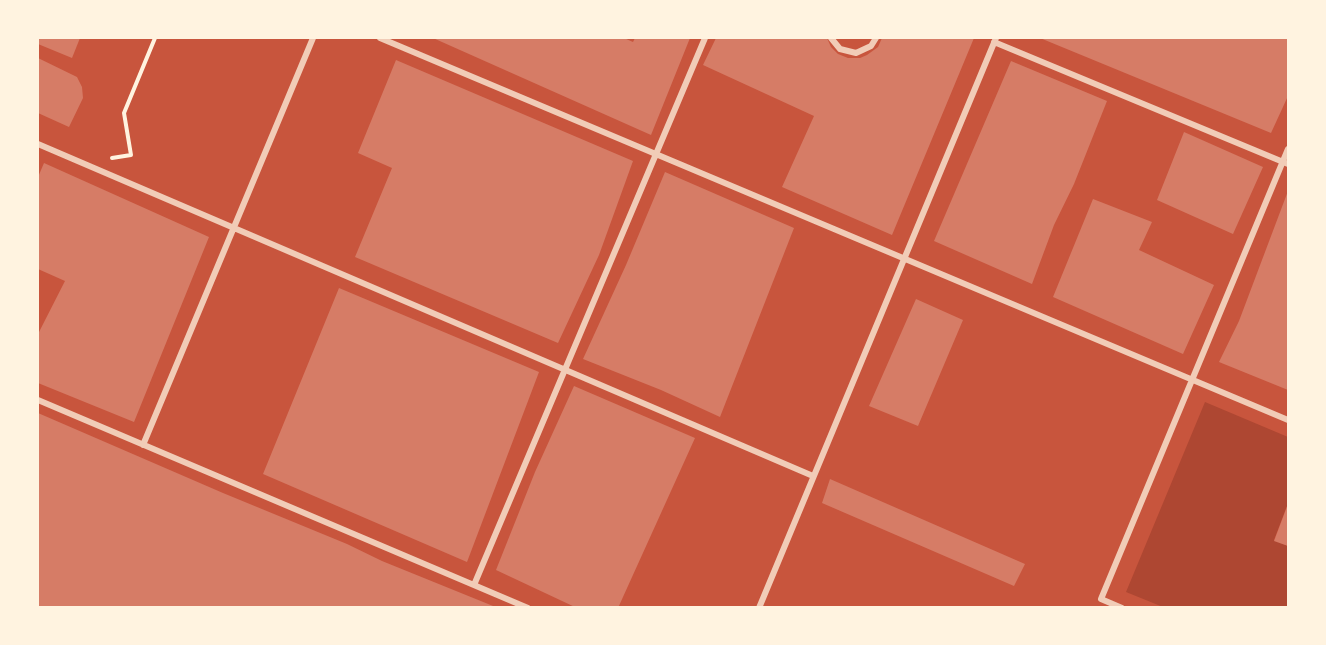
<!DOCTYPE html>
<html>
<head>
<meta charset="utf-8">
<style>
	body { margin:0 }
	#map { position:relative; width:1326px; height:645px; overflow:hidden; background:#c8553d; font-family:Barlow,sans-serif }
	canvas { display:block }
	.frame { position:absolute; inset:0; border:39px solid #fff3e0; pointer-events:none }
</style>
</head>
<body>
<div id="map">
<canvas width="1326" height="645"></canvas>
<div class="frame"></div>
</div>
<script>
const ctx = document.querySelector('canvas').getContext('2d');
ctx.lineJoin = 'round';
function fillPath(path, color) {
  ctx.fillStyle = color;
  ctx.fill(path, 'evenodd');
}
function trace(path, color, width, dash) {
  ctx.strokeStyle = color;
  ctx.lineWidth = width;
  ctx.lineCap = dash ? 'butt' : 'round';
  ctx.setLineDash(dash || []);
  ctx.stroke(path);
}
const green = new Path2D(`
	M 1205,402 L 1288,437 L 1288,503 L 1274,540 L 1288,546 L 1288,607 L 1163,607 L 1126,592 Z`);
const building = new Path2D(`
	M 38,38 L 80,38 L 72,58 L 38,44 Z
	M 433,38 L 624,38 L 633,42 L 635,38 L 690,38 L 651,135 Z
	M 716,38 L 827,38 L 831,47 L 838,54 L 848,58 L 860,58 L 867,55 L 878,47 L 882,38 L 974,38 L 892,235 L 782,187 L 814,116 L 703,65 Z
	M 1040,38 L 1288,38 L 1288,96 L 1271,133 Z
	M 38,58 L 77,77 L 82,87 L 83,98 L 69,127 L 38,113 Z
	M 396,60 L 633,161 L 599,255 L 558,343 L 355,257 L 392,168 L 358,153 Z
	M 1011,61 L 1107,101 L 1074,184 L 1054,225 L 1032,284 L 934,241 Z
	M 1184,132 L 1263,167 L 1233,234 L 1157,200 Z
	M 44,163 L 209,237 L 134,422 L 38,383 L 38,334 L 65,281 L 38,269 L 38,177 Z
	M 665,172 L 794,228 L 720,417 L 661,390 L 583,359 L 626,265 Z
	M 1288,191 L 1288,390 L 1219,362 L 1239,321 Z
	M 1093,199 L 1152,222 L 1139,250 L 1214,285 L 1183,354 L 1053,297 Z
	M 339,288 L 539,372 L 467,562 L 263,474 Z
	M 916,299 L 963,320 L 918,426 L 869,406 Z
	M 574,386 L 695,438 L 618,608 L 577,608 L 496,570 L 535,472 Z
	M 38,413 L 223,493 L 347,544 L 382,561 L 498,608 L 38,608 Z
	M 830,479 L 1025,564 L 1014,586 L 822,503 Z
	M 1288,504 L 1288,546 L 1274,541 Z`);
const path = new Path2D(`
	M 112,158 L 131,155 L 124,113 L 155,38`);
const minor = new Path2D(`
	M 380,38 L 1288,420
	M 831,38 L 840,49 L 856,53 L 871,46 L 876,38
	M 994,42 L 1288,164
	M 38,144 L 813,476
	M 38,400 L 528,608
	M 143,445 L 313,38
	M 474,585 L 705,38
	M 759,608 L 996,38
	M 1122,608 L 1101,599 L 1288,149`);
fillPath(green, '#ae4732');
fillPath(building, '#d67c66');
trace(path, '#fff3e0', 4);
trace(minor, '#f1ccb7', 6);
</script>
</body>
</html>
